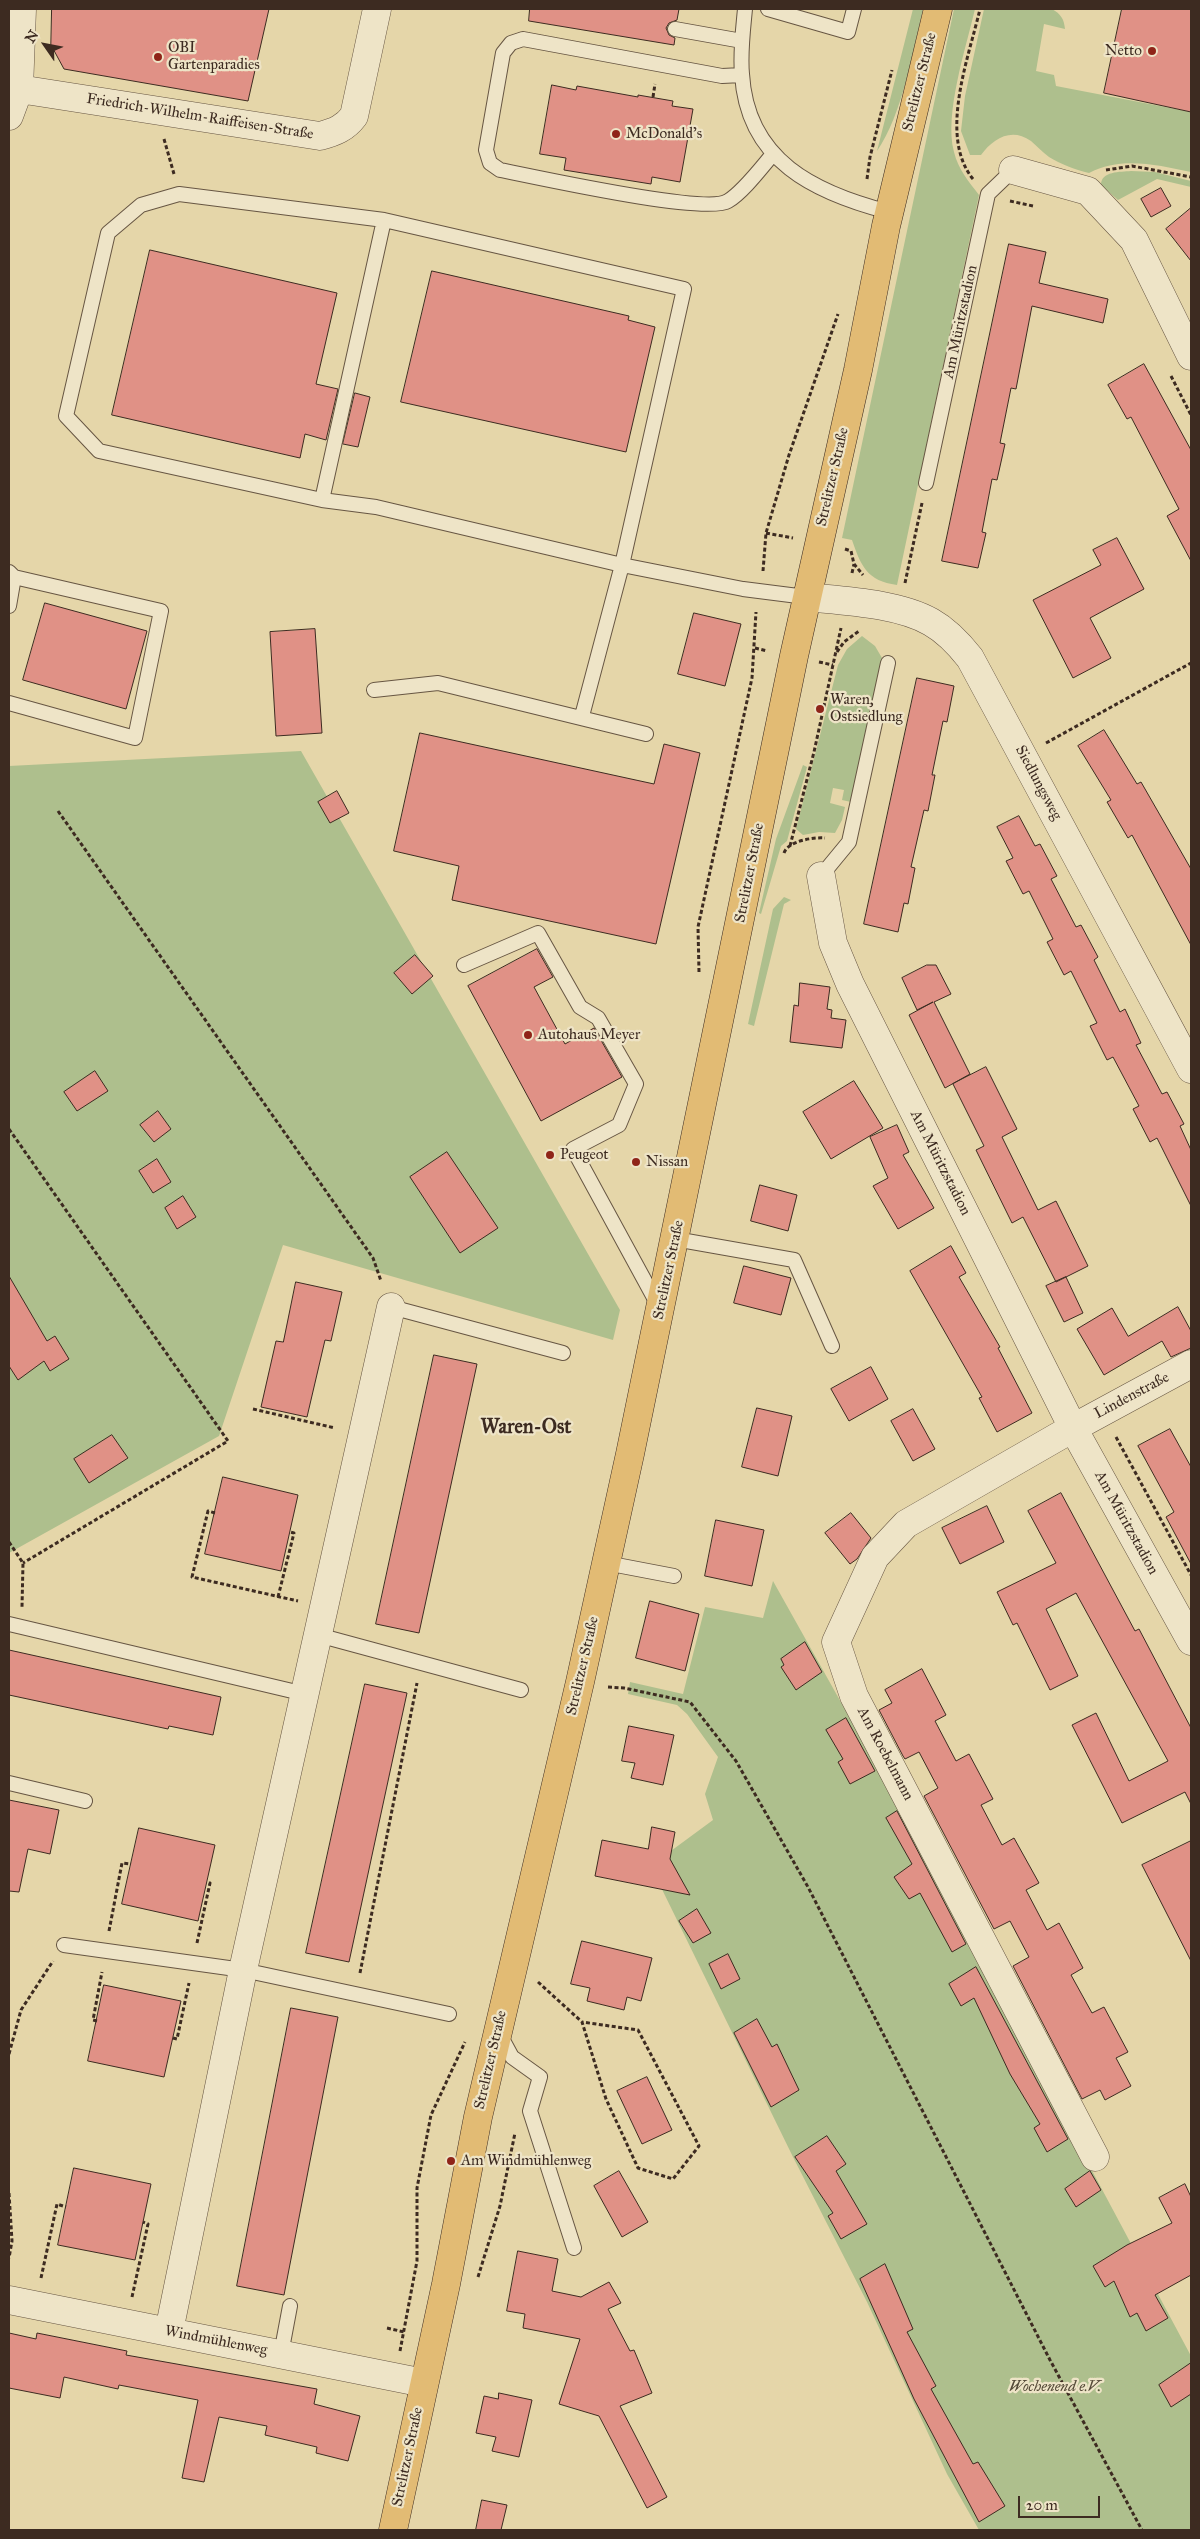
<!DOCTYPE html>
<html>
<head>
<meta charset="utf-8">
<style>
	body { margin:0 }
	#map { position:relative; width:1200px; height:2539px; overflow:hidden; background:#e5d6a9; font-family:"IM FELL Great Primer",serif }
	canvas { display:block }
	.frame { position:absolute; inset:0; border:10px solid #3d2b21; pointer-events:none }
	.north { position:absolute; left:20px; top:20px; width:50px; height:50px; -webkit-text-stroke:4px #eee4c7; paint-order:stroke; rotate:303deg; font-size:14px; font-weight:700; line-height:20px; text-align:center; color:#3d2b21 }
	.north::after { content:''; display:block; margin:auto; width:18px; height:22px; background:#3d2b21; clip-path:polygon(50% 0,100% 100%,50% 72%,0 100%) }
	.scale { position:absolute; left:1018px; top:2496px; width:82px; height:22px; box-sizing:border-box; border:2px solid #3d2b21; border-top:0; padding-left:6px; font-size:15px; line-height:18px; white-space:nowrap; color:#3d2b21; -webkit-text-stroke:4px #eee4c7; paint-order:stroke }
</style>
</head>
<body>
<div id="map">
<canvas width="1200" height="2539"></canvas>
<div class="frame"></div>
<div class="north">N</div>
<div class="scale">20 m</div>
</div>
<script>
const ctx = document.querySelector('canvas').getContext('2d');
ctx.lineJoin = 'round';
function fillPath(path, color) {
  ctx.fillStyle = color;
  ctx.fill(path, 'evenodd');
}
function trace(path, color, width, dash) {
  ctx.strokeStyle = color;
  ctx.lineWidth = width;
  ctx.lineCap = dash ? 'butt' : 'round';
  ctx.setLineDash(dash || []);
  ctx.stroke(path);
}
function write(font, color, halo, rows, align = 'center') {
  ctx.font = font + ' "IM FELL Great Primer",serif';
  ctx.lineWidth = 4.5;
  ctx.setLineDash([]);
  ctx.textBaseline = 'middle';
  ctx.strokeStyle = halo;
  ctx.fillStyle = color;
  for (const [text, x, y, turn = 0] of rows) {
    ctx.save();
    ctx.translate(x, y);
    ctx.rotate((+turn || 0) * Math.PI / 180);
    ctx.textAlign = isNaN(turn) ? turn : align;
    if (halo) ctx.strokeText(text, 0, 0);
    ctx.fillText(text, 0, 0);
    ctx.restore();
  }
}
const green = new Path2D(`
	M 913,9 L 923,9 C 913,52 902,115 877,151 Z
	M 954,9 L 975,9 C 966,48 944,114 954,152 C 958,169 969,182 979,195 L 897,585 C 867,581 861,566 852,540 L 842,538 Z
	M 984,9 L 1052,9 C 1061,14 1064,19 1065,29 L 1044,24 L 1036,71 L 1054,75 L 1056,86 L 1191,112 L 1191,172 C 1157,165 1121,156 1089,173 C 1076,170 1060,164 1049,157 C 1042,152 1037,146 1031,141 C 1011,127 993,139 981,155 L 970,155 L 961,131 L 965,96 Z
	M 1131,171 L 1155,172 L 1191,181 L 1191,187 L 1157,179 L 1118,200 L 1101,185 C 1101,171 1120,172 1131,171 Z
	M 862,636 L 875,646 L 882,658 L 851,802 L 842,800 L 844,790 L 833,788 L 830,803 L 845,807 L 842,820 L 835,833 L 819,832 L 803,835 L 796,829 L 838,665 L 847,649 Z
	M 301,751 L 620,1310 L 613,1340 L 283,1245 L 219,1436 L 9,1553 L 9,766 Z
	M 803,765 L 807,767 L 787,841 L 781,846 L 761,914 L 759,913 L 776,839 Z
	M 784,897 L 791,900 L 784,904 L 754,1026 L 748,1024 L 773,909 Z
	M 773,1581 L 861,1738 L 1191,2356 L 1191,2530 L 979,2530 L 947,2474 L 867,2302 L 793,2157 L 654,1873 L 660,1859 L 713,1820 L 705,1794 L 718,1757 L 687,1714 L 677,1705 L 628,1694 L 630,1682 L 683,1694 L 705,1607 L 763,1618 Z`);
const building = new Path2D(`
	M 52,9 L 269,9 L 248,101 L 64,69 L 51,45 Z
	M 530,9 L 679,9 L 677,20 L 669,23 L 666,28 L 669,35 L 675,38 L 674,45 L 529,21 Z
	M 1122,9 L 1191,9 L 1191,112 L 1104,93 Z
	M 552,85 L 576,90 L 577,86 L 638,97 L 638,95 L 673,101 L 672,106 L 693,109 L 680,182 L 652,177 L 651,184 L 564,170 L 566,158 L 540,154 Z
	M 1161,188 L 1171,206 L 1151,217 L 1141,199 Z
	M 1191,208 L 1191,261 L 1166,229 Z
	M 1009,244 L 1046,252 L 1039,283 L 1108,299 L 1103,323 L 1032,306 L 1016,389 L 1011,388 L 1000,443 L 1005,444 L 997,480 L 992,479 L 982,532 L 986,533 L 978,568 L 942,561 Z
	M 150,250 L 337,293 L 316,384 L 338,389 L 326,440 L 305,434 L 300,458 L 112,415 Z
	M 432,271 L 629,316 L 628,320 L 655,327 L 626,452 L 401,402 Z
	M 1144,364 L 1191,450 L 1191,561 L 1167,516 L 1179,509 L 1131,417 L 1127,419 L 1108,385 Z
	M 355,393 L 370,397 L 358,447 L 343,444 Z
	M 1117,538 L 1144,589 L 1090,618 L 1111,658 L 1073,678 L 1033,600 L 1101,565 L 1093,550 Z
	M 45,603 L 147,631 L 126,709 L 23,680 Z
	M 694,613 L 741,624 L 725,686 L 678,674 Z
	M 315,629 L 322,733 L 276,736 L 270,632 Z
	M 917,678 L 954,686 L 947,722 L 943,721 L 932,775 L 935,775 L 928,811 L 924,810 L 911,867 L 915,868 L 908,904 L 904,903 L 898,932 L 864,924 Z
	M 1104,730 L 1137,784 L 1141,782 L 1191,869 L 1191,945 L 1132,835 L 1128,838 L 1107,802 L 1111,800 L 1078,746 Z
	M 420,733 L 654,784 L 664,744 L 700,753 L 656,944 L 452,900 L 459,866 L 394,851 Z
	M 337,791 L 349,813 L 330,823 L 318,802 Z
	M 1019,816 L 1035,846 L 1040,844 L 1057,876 L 1051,879 L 1076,927 L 1081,925 L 1098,957 L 1094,960 L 1120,1012 L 1125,1009 L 1141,1043 L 1136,1045 L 1162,1094 L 1167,1092 L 1184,1124 L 1180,1126 L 1191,1150 L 1191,1206 L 1157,1138 L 1150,1142 L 1133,1109 L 1139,1106 L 1113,1057 L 1107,1060 L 1090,1026 L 1097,1023 L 1071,971 L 1064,975 L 1047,942 L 1053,939 L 1029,891 L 1023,894 L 1006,861 L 1013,858 L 997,827 Z
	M 537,949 L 553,977 L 534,987 L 565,1044 L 594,1028 L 622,1077 L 541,1121 L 468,986 Z
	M 415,955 L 433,976 L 412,994 L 394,973 Z
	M 927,965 L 936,965 L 951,994 L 934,1002 L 970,1074 L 945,1088 L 909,1015 L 933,1002 L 917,1010 L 902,978 Z
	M 800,983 L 830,987 L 827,1009 L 832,1010 L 831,1018 L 846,1020 L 842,1048 L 790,1042 L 794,1005 L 798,1006 Z
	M 986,1067 L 1017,1129 L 1002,1137 L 1038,1210 L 1056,1201 L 1088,1266 L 1056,1282 L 1023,1217 L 1012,1223 L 976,1150 L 984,1146 L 953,1084 Z
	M 95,1071 L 108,1091 L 77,1111 L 64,1092 Z
	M 854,1081 L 883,1128 L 831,1159 L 803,1112 Z
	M 158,1111 L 171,1129 L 154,1142 L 140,1125 Z
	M 897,1125 L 909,1152 L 903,1155 L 934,1208 L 898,1229 L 873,1186 L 888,1178 L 870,1137 Z
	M 447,1152 L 498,1228 L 460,1253 L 410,1177 Z
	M 157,1159 L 171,1182 L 153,1193 L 139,1171 Z
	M 760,1185 L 797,1195 L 788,1231 L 751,1221 Z
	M 183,1196 L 196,1217 L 177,1229 L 165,1208 Z
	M 951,1246 L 966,1273 L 959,1277 L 1000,1347 L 998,1348 L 1032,1413 L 997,1432 L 979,1398 L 982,1397 L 910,1271 Z
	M 744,1266 L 791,1278 L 781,1315 L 734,1303 Z
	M 9,1276 L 47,1341 L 55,1336 L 69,1359 L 50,1371 L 44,1361 L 18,1380 L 9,1366 Z
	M 1066,1277 L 1083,1313 L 1064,1322 L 1046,1286 Z
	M 296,1282 L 342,1292 L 331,1341 L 325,1340 L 307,1417 L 261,1407 L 276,1341 L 283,1342 Z
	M 1178,1307 L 1191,1331 L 1191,1348 L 1171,1357 L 1162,1341 L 1104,1375 L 1077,1329 L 1112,1308 L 1128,1336 Z
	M 434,1355 L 477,1364 L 419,1633 L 376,1624 Z
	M 871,1367 L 888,1399 L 849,1421 L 831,1389 Z
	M 757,1408 L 792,1416 L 778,1476 L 742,1467 Z
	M 913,1409 L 935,1449 L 913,1461 L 891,1421 Z
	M 1170,1429 L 1191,1467 L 1191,1564 L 1166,1517 L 1174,1512 L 1138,1446 Z
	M 112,1435 L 128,1458 L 89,1483 L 74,1459 Z
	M 223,1477 L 298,1495 L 281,1571 L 205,1554 Z
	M 1061,1493 L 1135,1631 L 1139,1629 L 1191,1728 L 1191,1804 L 1185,1792 L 1122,1823 L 1072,1725 L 1096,1713 L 1129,1781 L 1168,1761 L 1076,1593 L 1046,1609 L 1078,1676 L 1050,1690 L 1017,1623 L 1013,1625 L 997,1592 L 1056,1563 L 1028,1511 Z
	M 987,1506 L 1004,1542 L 960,1564 L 942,1528 Z
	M 851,1513 L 871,1538 L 857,1559 L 850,1564 L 825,1533 Z
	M 716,1520 L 764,1530 L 752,1586 L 705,1576 Z
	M 650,1601 L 699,1614 L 685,1671 L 636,1658 Z
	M 805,1642 L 822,1672 L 796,1690 L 781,1667 L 784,1665 L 781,1659 Z
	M 9,1650 L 221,1697 L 213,1735 L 169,1726 L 168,1729 L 9,1695 Z
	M 922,1669 L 946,1715 L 935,1721 L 956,1761 L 969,1754 L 993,1799 L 981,1805 L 1002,1845 L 1014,1838 L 1039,1883 L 1026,1890 L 1047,1930 L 1059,1923 L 1083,1968 L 1071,1975 L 1092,2013 L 1104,2007 L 1128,2052 L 1116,2058 L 1131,2086 L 1105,2100 L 1100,2090 L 1082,2099 L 1013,1966 L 1029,1957 L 1010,1921 L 994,1929 L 924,1796 L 938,1788 L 919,1752 L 905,1759 L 903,1756 L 879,1710 L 892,1703 L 885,1690 Z
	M 365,1684 L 407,1693 L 349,1962 L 306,1953 Z
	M 846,1718 L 875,1771 L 850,1784 L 838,1762 L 843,1759 L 826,1730 Z
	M 629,1726 L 674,1735 L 663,1785 L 631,1778 L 635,1763 L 622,1761 Z
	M 9,1800 L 59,1810 L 50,1854 L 28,1849 L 19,1892 L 9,1891 Z
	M 897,1811 L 966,1944 L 952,1952 L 920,1893 L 909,1899 L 894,1877 L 912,1864 L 886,1818 Z
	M 652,1827 L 675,1832 L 670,1859 L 690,1895 L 595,1876 L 602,1840 L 648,1849 Z
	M 139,1828 L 215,1845 L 198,1921 L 122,1904 Z
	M 1191,1841 L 1191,1961 L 1142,1865 Z
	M 697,1909 L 711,1933 L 693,1943 L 679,1921 Z
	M 582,1941 L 652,1958 L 641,2001 L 627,1997 L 624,2010 L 587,2001 L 590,1988 L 571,1984 Z
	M 728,1954 L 740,1979 L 721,1989 L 709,1964 Z
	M 976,1967 L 1068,2139 L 1047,2152 L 1034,2128 L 1040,2124 L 1010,2074 L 974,1998 L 961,2006 L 949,1984 Z
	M 104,1985 L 181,2001 L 164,2077 L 88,2061 Z
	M 291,2008 L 338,2017 L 284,2295 L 237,2286 Z
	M 757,2019 L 772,2047 L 777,2044 L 799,2090 L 771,2107 L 734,2033 Z
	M 647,2077 L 672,2130 L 642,2144 L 617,2091 Z
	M 827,2136 L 846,2164 L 836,2171 L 867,2224 L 841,2239 L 828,2216 L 833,2213 L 795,2157 Z
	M 74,2168 L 151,2184 L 135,2260 L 58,2245 Z
	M 619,2171 L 648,2222 L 622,2237 L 594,2186 Z
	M 1090,2171 L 1101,2190 L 1076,2207 L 1065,2189 Z
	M 1185,2184 L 1191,2197 L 1191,2275 L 1155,2295 L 1168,2318 L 1146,2331 L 1137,2313 L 1130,2317 L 1114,2281 L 1105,2287 L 1093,2266 L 1127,2245 L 1172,2223 L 1159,2198 Z
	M 518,2251 L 558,2259 L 552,2291 L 581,2297 L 609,2282 L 621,2303 L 608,2309 L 630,2351 L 634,2350 L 652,2393 L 620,2406 L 667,2497 L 647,2508 L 599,2416 L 559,2404 L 580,2339 L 523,2328 L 525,2314 L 507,2311 Z
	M 885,2264 L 913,2329 L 907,2332 L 936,2386 L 931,2389 L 973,2464 L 978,2462 L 1005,2506 L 979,2522 L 914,2399 L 860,2279 Z
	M 9,2333 L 36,2339 L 37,2333 L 127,2351 L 126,2355 L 317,2389 L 314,2404 L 360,2416 L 348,2461 L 316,2453 L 317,2447 L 265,2435 L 267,2426 L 219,2417 L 204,2482 L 182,2478 L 198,2400 L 119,2385 L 118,2389 L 64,2377 L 60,2398 L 9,2388 Z
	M 1191,2363 L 1191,2394 L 1171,2407 L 1159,2385 Z
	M 499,2393 L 532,2400 L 519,2457 L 492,2451 L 496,2437 L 476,2433 L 484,2396 L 498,2399 Z
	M 482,2500 L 507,2505 L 501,2530 L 476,2530 Z`);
const path = new Path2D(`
	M 653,97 L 655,84
	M 164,139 L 174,174
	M 1106,170 L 1132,166 L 1191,177
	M 867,179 L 870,157 L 892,70
	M 973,179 C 938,136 969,57 980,9
	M 1010,201 L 1033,206
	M 1171,376 L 1191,415
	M 766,533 L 793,538
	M 845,549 L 851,551 L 854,564 L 863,575
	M 763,571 L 766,533 L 789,455 L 838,314
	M 852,573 L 854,564
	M 905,583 L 922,503
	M 755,648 L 767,651
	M 837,652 L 844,642 L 859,631
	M 819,662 L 833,665
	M 1046,743 L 1191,663
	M 58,811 L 373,1258 L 381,1281
	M 790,846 L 814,752 L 841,628
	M 784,853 C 788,841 813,837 825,838
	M 699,972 L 698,927 L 752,678 L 756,612
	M 9,1129 L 228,1441 L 23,1563
	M 253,1409 L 335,1428
	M 1116,1437 L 1191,1575
	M 215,1513 L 208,1511 L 192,1577 L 298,1601
	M 9,1542 L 23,1563 L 22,1607
	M 278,1597 L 294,1533 L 290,1532
	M 608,1687 L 624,1688 L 690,1702 L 736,1761 L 808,1887 L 1050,2360 L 1142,2530
	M 109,1931 L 122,1863 L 131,1864
	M 197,1943 L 210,1883 L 207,1883
	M 360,1973 L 417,1683
	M 538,1982 L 582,2022 L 606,2099 L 638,2168 L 673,2179 L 699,2146 L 638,2030 L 582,2022
	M 97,2021 L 93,2020 L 102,1972
	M 173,2038 L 177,2039 L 189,1983
	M 9,2054 L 21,2010 L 53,1961
	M 9,2193 L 12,2241 L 9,2258
	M 478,2277 L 500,2206 L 515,2133
	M 41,2278 L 57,2204 L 66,2207
	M 132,2297 L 148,2224 L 143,2222
	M 387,2328 L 404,2332
	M 400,2351 L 417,2261 L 417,2188 L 431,2115 L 465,2042`);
const service = new Path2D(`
	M 745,9 C 743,30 740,53 742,74 C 747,161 815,193 889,212
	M 768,9 L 848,32 L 854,9
	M 675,29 L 742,41
	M 742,75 L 722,76 L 523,39 L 511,43 L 503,53 L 486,150 L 490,163 L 500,170 C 536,177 706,215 728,201 C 743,192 761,168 773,154
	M 926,483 L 988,194 L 1013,170
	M 322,500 L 384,220
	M 9,572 L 14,577 L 161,611 L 135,738 L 9,703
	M 9,606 L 14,577
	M 374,690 L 438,683 L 646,734
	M 582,716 L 622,565 L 684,289 L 384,220 L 179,194 L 141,205 L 108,233 L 66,416 L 99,451 L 322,500 L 376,507 L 622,565 L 743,589 L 806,597
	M 821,876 L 849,842 L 888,663
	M 464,965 L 538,933 L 580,1007 L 598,1018 L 636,1084 L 619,1125 L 573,1149 L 658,1305
	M 675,1239 L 794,1260 L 832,1346
	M 391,1307 L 563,1353
	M 606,1563 L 674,1576
	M 9,1624 L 305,1694
	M 318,1635 L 521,1690
	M 9,1783 L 85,1801
	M 64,1945 L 243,1970 L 449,2014
	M 499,2033 L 512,2057 L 540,2077 L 530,2111 L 574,2248
	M 281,2354 L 290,2306`);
const minor = new Path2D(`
	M 19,89 L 320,136 C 335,132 345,128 354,116 L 377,9
	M 9,116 L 19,89 L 22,9
	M 1013,170 L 1088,191 L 1134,240 L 1191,356
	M 806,597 C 844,601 897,603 931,622 C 947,631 959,644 970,658 L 1191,1069
	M 821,876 L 833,943 L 850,984 L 1073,1428 L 1191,1641
	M 1095,2157 L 854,1696 L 836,1642 L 875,1557 L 906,1524 L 1073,1428 L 1191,1364
	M 9,2300 L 424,2383
	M 169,2331 L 243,1970 L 391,1307`);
const primary = new Path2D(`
	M 393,2530 L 446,2284 L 478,2117 L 580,1682 L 630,1454 L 794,656 L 858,370 L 886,226 L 938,9`);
const markers = [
	[1152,51,5,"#8f2418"],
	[158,57,5,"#8f2418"],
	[616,134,5,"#8f2418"],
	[820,709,5,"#8f2418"],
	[528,1035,5,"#8f2418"],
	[550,1155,5,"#8f2418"],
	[636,1162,5,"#8f2418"],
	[451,2161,5,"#8f2418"]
];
const poiNames = [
	["OBI",168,48],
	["Gartenparadies",168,65],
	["Netto",1142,51,"right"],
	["McDonald's",626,134],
	["Waren,",830,700],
	["Ostsiedlung",830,717],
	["Autohaus Meyer",538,1035],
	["Peugeot",560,1155],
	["Nissan",646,1162],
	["Am Windmühlenweg",461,2161]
];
const streetNames = [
	["Strelitzer Straße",920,82,-76],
	["Friedrich-Wilhelm-Raiffeisen-Straße",200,117,9],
	["Am Müritzstadion",961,322,-78],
	["Strelitzer Straße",833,477,-77],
	["Siedlungsweg",1038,783,62],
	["Strelitzer Straße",750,873,-79],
	["Am Müritzstadion",940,1163,63],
	["Strelitzer Straße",669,1270,-78],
	["Lindenstraße",1132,1396,-28],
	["Am Müritzstadion",1126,1523,61],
	["Strelitzer Straße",583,1666,-77],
	["Am Roebelmann",885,1754,62],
	["Strelitzer Straße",491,2060,-77],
	["Windmühlenweg",216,2341,11],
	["Strelitzer Straße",408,2457,-78]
];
const parkNames = [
	["Wochenend e.V.",1055,2387]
];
const districtNames = [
	["Waren-Ost",526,1428]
];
fillPath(green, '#aebf8d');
fillPath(building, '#e09186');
trace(building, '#3d2b21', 1);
trace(service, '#675643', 16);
trace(minor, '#675643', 29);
trace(primary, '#3d2b21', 29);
trace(path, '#3d2b21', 3, [4, 2.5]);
trace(service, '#eee4c7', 14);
trace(minor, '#eee4c7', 28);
trace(primary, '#e2bb74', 28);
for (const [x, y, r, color] of markers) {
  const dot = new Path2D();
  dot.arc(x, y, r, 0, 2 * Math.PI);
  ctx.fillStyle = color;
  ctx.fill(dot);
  trace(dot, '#eee4c7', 2);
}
write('15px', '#3d2b21', '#eee4c7', poiNames, 'left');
write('15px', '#3d2b21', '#eee4c7', streetNames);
write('italic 15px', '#544937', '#eee4c7', parkNames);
write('bold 20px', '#3d2b21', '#eee4c7', districtNames);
</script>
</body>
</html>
